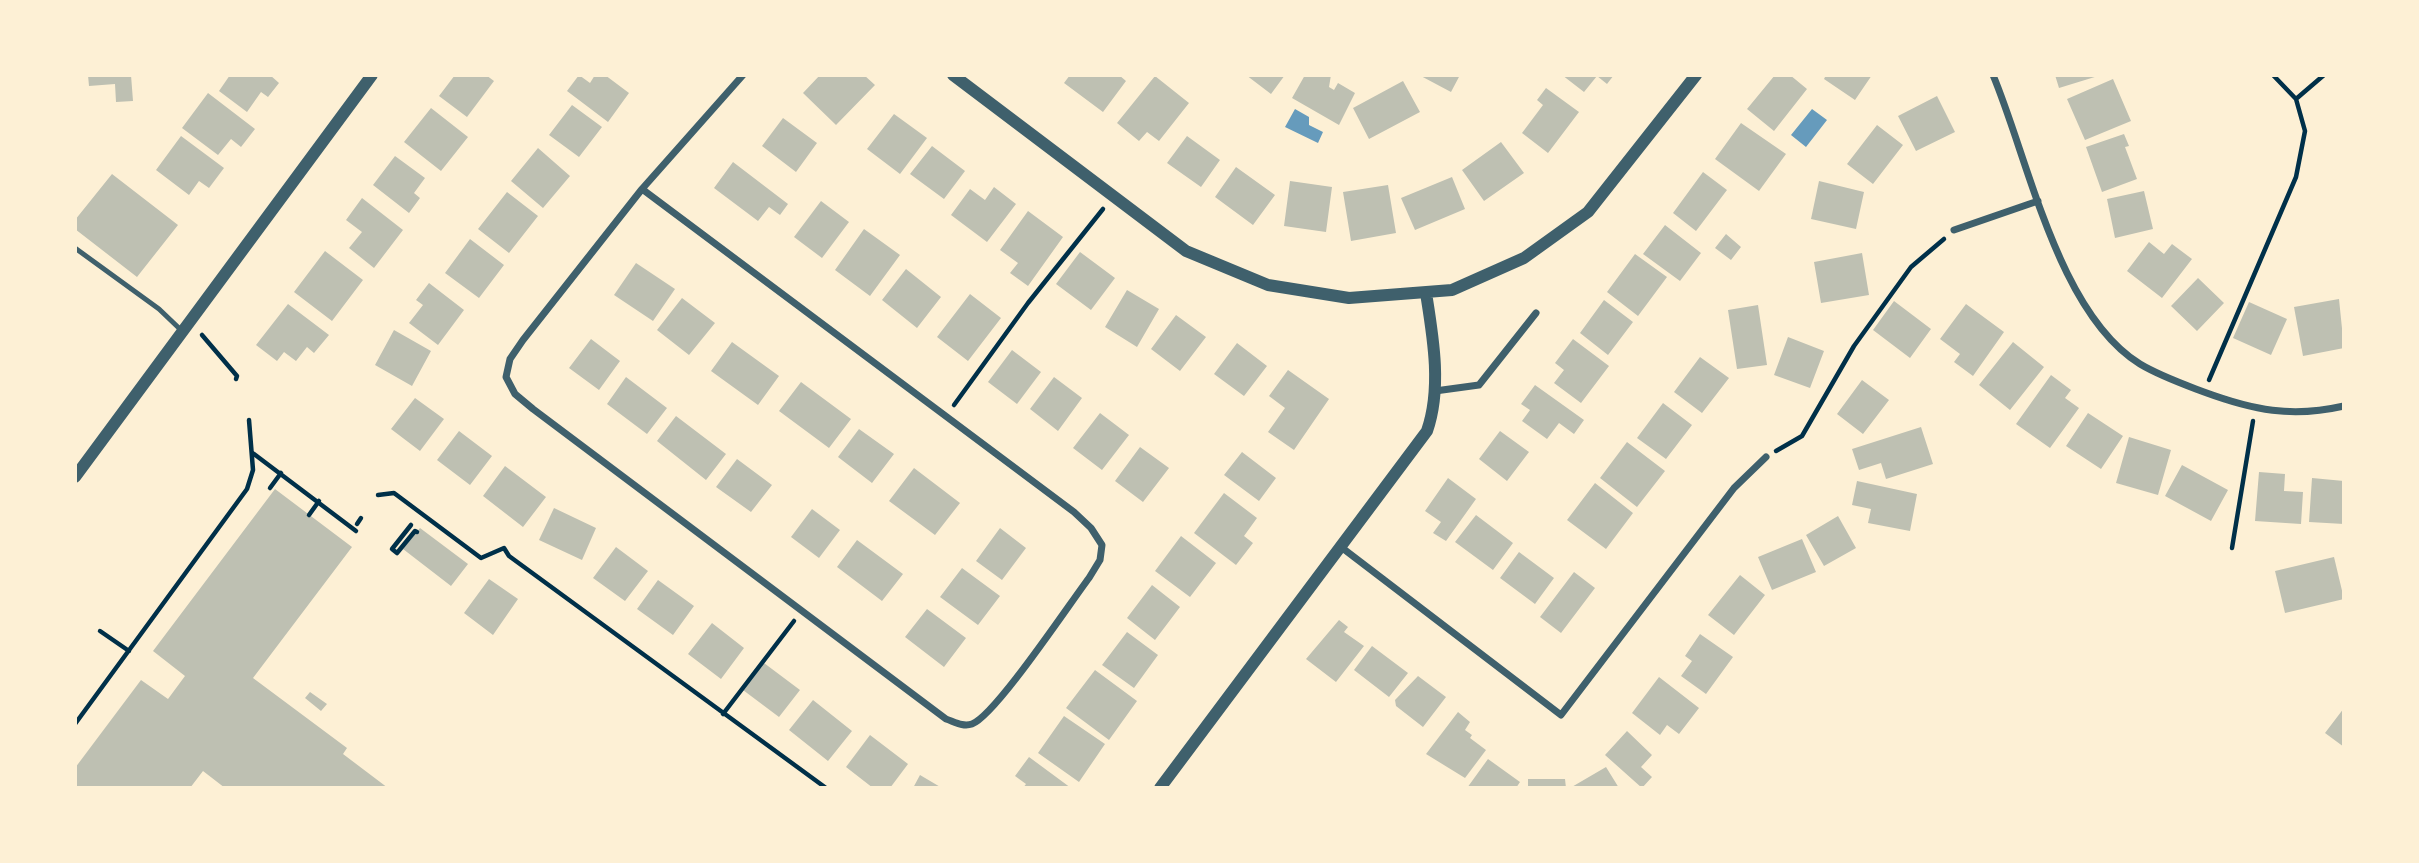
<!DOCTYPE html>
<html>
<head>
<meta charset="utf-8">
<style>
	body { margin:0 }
	#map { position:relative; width:2419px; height:863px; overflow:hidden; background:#fdf0d5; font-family:Figtree,sans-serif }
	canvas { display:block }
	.frame { position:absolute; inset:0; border:77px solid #fdf0d5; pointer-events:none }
</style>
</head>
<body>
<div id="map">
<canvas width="2419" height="863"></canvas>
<div class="frame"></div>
</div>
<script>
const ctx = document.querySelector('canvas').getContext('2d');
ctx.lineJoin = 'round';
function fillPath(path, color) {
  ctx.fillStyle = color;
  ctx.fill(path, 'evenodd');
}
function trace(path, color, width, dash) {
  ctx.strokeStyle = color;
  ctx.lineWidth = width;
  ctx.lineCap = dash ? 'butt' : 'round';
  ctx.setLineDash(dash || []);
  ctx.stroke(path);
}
const water = new Path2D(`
	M 1295,109 L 1309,117 L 1309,125 L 1323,132 L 1318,143 L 1285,127 Z
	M 1812,109 L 1827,120 L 1806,147 L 1791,135 Z`);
const building = new Path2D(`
	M 88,75 L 131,75 L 133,101 L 116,102 L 115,84 L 89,86 Z
	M 230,75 L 270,75 L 279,83 L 268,97 L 261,92 L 247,112 L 219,91 Z
	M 455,75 L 486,75 L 494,81 L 467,117 L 439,96 Z
	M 579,75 L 590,83 L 595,75 L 605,75 L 629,93 L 608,122 L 567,91 Z
	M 820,75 L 864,75 L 875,85 L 836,125 L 803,93 Z
	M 1070,75 L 1119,75 L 1126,81 L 1103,112 L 1064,83 Z
	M 1246,75 L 1285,75 L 1271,94 Z
	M 1305,75 L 1331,75 L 1329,87 L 1334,90 L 1338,83 L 1355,93 L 1339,125 L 1292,98 Z
	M 1419,75 L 1460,75 L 1451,92 Z
	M 1562,75 L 1614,75 L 1607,84 L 1597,76 L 1584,92 Z
	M 1775,75 L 1790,75 L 1807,89 L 1774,131 L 1747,109 Z
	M 1826,75 L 1872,75 L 1855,100 L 1824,79 Z
	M 2055,75 L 2098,75 L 2098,76 L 2059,88 Z
	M 1155,76 L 1189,103 L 1159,141 L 1147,132 L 1139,141 L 1117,123 Z
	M 2113,79 L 2131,121 L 2085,140 L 2067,99 Z
	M 1403,81 L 1420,112 L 1369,139 L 1353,108 Z
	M 1546,88 L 1579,112 L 1548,153 L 1522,133 L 1543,105 L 1537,100 Z
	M 208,93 L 255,129 L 241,147 L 231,139 L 218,155 L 182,128 Z
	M 1937,96 L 1955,132 L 1916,151 L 1898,116 Z
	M 572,105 L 602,127 L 579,157 L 549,135 Z
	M 431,108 L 468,137 L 441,171 L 404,142 Z
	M 894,114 L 927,138 L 900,174 L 867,149 Z
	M 783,118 L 817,143 L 796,172 L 762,146 Z
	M 1741,123 L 1786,154 L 1759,191 L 1715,159 Z
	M 1877,125 L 1903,145 L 1873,184 L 1847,164 Z
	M 2124,134 L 2129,146 L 2125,147 L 2137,179 L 2102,192 L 2086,147 Z
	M 181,136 L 224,168 L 209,188 L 199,181 L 189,195 L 156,170 Z
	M 1187,136 L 1220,160 L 1201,187 L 1167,163 Z
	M 1501,142 L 1524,173 L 1484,201 L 1462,170 Z
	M 932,146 L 965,171 L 944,199 L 910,174 Z
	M 538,148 L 570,176 L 543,208 L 511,181 Z
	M 395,156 L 425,178 L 414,193 L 420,198 L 409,213 L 373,185 Z
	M 733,162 L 788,204 L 780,215 L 769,207 L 758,221 L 714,188 Z
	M 1236,167 L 1275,195 L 1253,225 L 1215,197 Z
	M 1703,172 L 1727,190 L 1696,231 L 1673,213 Z
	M 112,174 L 178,225 L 137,277 L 75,229 L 75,220 Z
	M 1452,177 L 1465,209 L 1415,230 L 1401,198 Z
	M 1290,181 L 1332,187 L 1326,232 L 1284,226 Z
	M 1819,181 L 1864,192 L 1856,229 L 1811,219 Z
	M 1388,185 L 1396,233 L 1351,241 L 1343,192 Z
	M 994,187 L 1016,204 L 987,242 L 951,215 L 970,189 L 985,200 Z
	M 2144,191 L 2153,229 L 2115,238 L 2107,199 Z
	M 507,192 L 538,216 L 509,253 L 478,229 Z
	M 362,198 L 403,230 L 374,268 L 349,248 L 362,232 L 346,220 Z
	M 821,201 L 849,222 L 822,258 L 794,237 Z
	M 1028,211 L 1063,237 L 1028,286 L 1010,273 L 1018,263 L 1000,250 Z
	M 1665,225 L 1701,253 L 1680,281 L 1643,254 Z
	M 864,229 L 900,255 L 870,296 L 835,270 Z
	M 1726,234 L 1741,247 L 1731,260 L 1715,248 Z
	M 470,239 L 504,265 L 479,298 L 445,273 Z
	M 2149,242 L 2164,254 L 2172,244 L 2192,259 L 2162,298 L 2127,271 Z
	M 325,251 L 363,280 L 332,321 L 294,292 Z
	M 1080,252 L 1115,278 L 1091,310 L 1056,284 Z
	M 1862,253 L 1869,295 L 1821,303 L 1814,262 Z
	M 1635,254 L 1667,277 L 1638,316 L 1607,292 Z
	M 636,263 L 675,289 L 653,321 L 614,295 Z
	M 906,269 L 941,297 L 917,328 L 882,300 Z
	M 2198,278 L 2224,303 L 2197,331 L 2171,306 Z
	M 429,283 L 464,310 L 438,345 L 409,323 L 423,305 L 416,300 Z
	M 1127,290 L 1159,309 L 1137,347 L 1105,327 Z
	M 970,294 L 1001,318 L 968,361 L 937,337 Z
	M 682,298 L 715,323 L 689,355 L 657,330 Z
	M 2339,299 L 2344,348 L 2303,356 L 2294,307 Z
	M 1604,300 L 1633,322 L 1608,355 L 1580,333 Z
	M 1894,301 L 1931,329 L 1910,358 L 1873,330 Z
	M 2249,302 L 2287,319 L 2271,355 L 2233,338 Z
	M 288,304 L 329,335 L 314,353 L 307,347 L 296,361 L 284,352 L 277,361 L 256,345 Z
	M 1966,304 L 2004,332 L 1973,376 L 1954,362 L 1960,354 L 1940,339 Z
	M 1758,305 L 1767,365 L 1737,369 L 1728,310 Z
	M 1176,315 L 1206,337 L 1180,371 L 1151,349 Z
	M 394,330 L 431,351 L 412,386 L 375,365 Z
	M 1788,337 L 1824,351 L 1810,388 L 1774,375 Z
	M 591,339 L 620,361 L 599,390 L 569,368 Z
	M 1573,339 L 1609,366 L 1581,403 L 1554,383 L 1564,370 L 1555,363 Z
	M 732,342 L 779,376 L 758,405 L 711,371 Z
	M 2013,342 L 2044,367 L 2010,410 L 1979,385 Z
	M 1237,343 L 1267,366 L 1244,396 L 1214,374 Z
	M 1012,350 L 1041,372 L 1017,404 L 988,382 Z
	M 1700,357 L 1729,378 L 1702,413 L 1674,392 Z
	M 1288,370 L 1329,399 L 1294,450 L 1268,432 L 1285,408 L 1269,396 Z
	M 2051,375 L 2071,390 L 2065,398 L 2079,408 L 2050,448 L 2016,424 Z
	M 626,377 L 667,408 L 647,434 L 607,404 Z
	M 1054,377 L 1082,398 L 1058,431 L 1030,409 Z
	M 1862,380 L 1889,400 L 1863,434 L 1837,414 Z
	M 801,382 L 851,419 L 829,448 L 779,411 Z
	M 1535,385 L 1584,420 L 1574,434 L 1559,423 L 1547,439 L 1522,421 L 1530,410 L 1521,404 Z
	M 415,398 L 444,419 L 420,451 L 391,429 Z
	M 1663,403 L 1692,425 L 1666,459 L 1637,438 Z
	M 1100,413 L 1129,435 L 1102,470 L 1073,448 Z
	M 2088,413 L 2123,436 L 2101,469 L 2066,446 Z
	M 676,416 L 726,454 L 706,480 L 657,441 Z
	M 1921,427 L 1933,464 L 1886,479 L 1881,463 L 1859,470 L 1852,449 Z
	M 859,429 L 894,454 L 872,483 L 838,457 Z
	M 459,431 L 492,456 L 470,485 L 437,460 Z
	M 1500,431 L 1529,452 L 1507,481 L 1479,459 Z
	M 2129,437 L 2171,450 L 2158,495 L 2116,483 Z
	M 1627,442 L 1665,471 L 1637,507 L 1600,478 Z
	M 1140,447 L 1169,468 L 1143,502 L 1115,481 Z
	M 1242,452 L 1276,478 L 1259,501 L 1224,475 Z
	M 737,459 L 772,485 L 751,512 L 716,487 Z
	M 2182,465 L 2228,490 L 2211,521 L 2165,496 Z
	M 505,466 L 546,497 L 523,527 L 483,496 Z
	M 914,468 L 960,503 L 935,535 L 889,501 Z
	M 2259,472 L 2285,474 L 2284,491 L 2303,492 L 2301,524 L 2255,521 Z
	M 1448,478 L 1476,499 L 1446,541 L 1433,533 L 1441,522 L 1425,511 Z
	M 2312,478 L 2344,481 L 2344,524 L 2309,522 Z
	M 1857,481 L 1917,494 L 1910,531 L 1868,523 L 1871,509 L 1852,505 Z
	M 1595,483 L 1633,513 L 1606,549 L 1567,520 Z
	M 275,489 L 352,547 L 253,678 L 347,748 L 343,754 L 388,788 L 225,788 L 203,771 L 190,788 L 75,788 L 75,768 L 141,680 L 168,699 L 185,676 L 153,651 Z
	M 1224,493 L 1257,518 L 1244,536 L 1253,543 L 1236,565 L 1194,533 Z
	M 554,508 L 596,528 L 582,560 L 539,540 Z
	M 812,509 L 840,530 L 819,558 L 791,537 Z
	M 1476,515 L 1513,543 L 1493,570 L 1455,542 Z
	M 1838,516 L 1856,548 L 1824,566 L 1806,535 Z
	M 420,528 L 468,564 L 451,586 L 403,549 Z
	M 1000,528 L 1026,548 L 1002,580 L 976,561 Z
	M 1181,536 L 1216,563 L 1190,597 L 1155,571 Z
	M 1802,539 L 1816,572 L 1772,590 L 1758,557 Z
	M 857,540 L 903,574 L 882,601 L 837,567 Z
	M 616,547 L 648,571 L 625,601 L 593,578 Z
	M 1519,552 L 1554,578 L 1535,604 L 1500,578 Z
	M 2334,557 L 2344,599 L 2285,613 L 2275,571 Z
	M 962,568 L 1000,596 L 978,625 L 940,597 Z
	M 1574,572 L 1595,588 L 1561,633 L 1540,617 Z
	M 1740,575 L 1765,595 L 1734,635 L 1708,615 Z
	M 489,579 L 518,599 L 493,635 L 464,613 Z
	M 658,580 L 694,606 L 673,635 L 637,609 Z
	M 1152,585 L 1180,607 L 1155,640 L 1127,618 Z
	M 927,609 L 966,638 L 944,667 L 905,637 Z
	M 1339,620 L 1348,627 L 1344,632 L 1364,646 L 1336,682 L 1306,659 Z
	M 712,623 L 744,648 L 721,679 L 688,654 Z
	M 1127,632 L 1158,655 L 1134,688 L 1102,665 Z
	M 1700,634 L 1733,657 L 1706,694 L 1681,676 L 1692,661 L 1685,656 Z
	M 1372,646 L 1408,673 L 1389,697 L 1354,670 Z
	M 764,663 L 800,690 L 779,717 L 743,690 Z
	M 1095,670 L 1137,701 L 1109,740 L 1066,708 Z
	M 1418,676 L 1446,697 L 1423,727 L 1396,706 L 1395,700 Z
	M 1659,677 L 1699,708 L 1679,734 L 1667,725 L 1660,735 L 1632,713 Z
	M 310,692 L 327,704 L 321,711 L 305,698 Z
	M 813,700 L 852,731 L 828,761 L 789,730 Z
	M 2344,708 L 2344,747 L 2325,733 Z
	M 1458,712 L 1470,722 L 1465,730 L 1472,735 L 1470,738 L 1486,750 L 1465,778 L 1426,754 Z
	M 1064,716 L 1105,744 L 1079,782 L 1038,753 Z
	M 1627,731 L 1652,755 L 1641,767 L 1652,777 L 1642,788 L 1605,755 Z
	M 870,735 L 908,764 L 890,788 L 873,788 L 846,767 Z
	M 1029,757 L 1071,788 L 1023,788 L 1026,784 L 1015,776 Z
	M 1488,759 L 1520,782 L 1516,788 L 1467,788 Z
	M 1606,767 L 1619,788 L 1570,788 Z
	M 920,775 L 942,788 L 913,788 Z
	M 1528,779 L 1565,779 L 1566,788 L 1528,788 Z`);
const path = new Path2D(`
	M 2273,75 L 2296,99
	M 202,335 L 237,376 L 236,379
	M 2209,380 L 2296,177 L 2305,131 L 2296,99 L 2324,75
	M 954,405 L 1028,303 L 1103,209
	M 1776,451 L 1802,436 L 1854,346 L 1911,267 L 1944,239
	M 254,454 L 356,531
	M 270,488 L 281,473
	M 378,495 L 394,493 L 481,558 L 504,548 L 509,556 L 826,788
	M 309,515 L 319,501
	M 357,524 L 361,518
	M 411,525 L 392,549 L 397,553 L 415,531 L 417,532
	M 2232,548 L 2253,421
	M 100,631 L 129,651
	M 723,714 L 794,621
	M 75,724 L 247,489 L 253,470 L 249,420`);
const service = new Path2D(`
	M 75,248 L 159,309 L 182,331`);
const minor = new Path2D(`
	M 1993,75 C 2029,161 2058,313 2140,364 C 2160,376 2183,384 2204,392 C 2253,410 2291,418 2344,406
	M 642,189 L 1074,512 L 1091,528 L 1102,545 L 1100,560 L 1089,578 C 1070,603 995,716 972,724 C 963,727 955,722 946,719 L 533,409 L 515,394 L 506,377 L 510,359 L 523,340 L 642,189 L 743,75
	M 1954,230 L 2038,201
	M 1435,391 L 1479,385 L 1536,313
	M 1341,547 L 1561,715 L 1734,488 L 1766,457`);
const tertiary = new Path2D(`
	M 953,75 L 1186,251 L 1268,285 L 1349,298 L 1452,290 L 1524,258 L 1588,212 L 1696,75
	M 75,477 L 372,75
	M 1160,788 L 1427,431 C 1442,388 1433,337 1426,293`);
fillPath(water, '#669bbc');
fillPath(building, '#bec0b2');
trace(path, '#003049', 4.5);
trace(service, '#3f606c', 5);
trace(minor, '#3f606c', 7);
trace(tertiary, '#3f606c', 12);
</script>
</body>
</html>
